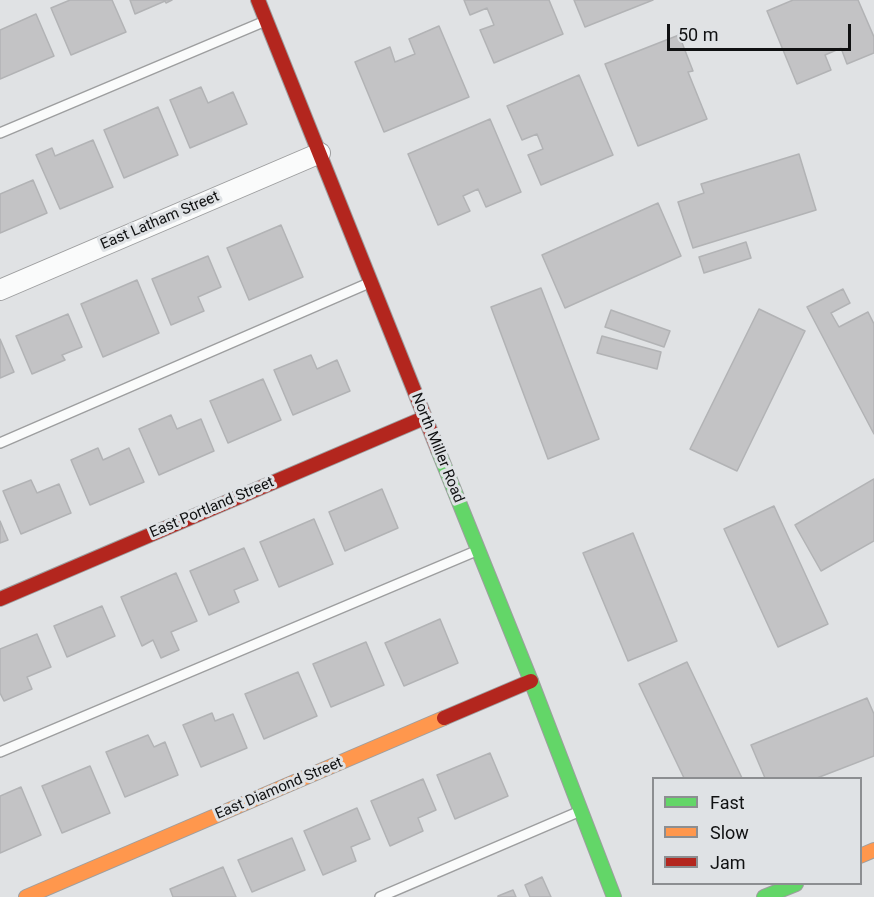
<!DOCTYPE html>
<html>
<head>
<meta charset="utf-8">
<style>
	body { margin:0 }
	#map { position:relative; width:874px; height:897px; overflow:hidden; background:#e0e2e4; font-family:Roboto,sans-serif }
	canvas { display:block }
	.legend { position:absolute; left:652px; top:777px; width:210px; height:108px; box-sizing:border-box; background:#dfe2e5; border:2px solid #8c8e91; margin:0; padding:8px 10px; list-style:none; font-size:18px; color:#101112 }
	.legend li { display:flex; align-items:center; gap:12px; height:30px }
	.legend b { width:30px; border:2px solid #8c8e91 }
	.scale { position:absolute; left:667px; top:24px; width:184px; height:27px; box-sizing:border-box; border:3px solid #101112; border-top:0; padding-left:8px; font-size:18px; line-height:21px; white-space:nowrap; color:#101112; -webkit-text-stroke:4px #dfe2e5; paint-order:stroke }
</style>
</head>
<body>
<div id="map">
<canvas width="874" height="897"></canvas>
<ul class="legend">
<li><b style="height:8px;background:#63d668"></b>Fast</li>
<li><b style="height:8px;background:#ff974d"></b>Slow</li>
<li><b style="height:8px;background:#b3261e"></b>Jam</li>
</ul>
<div class="scale">50 m</div>
</div>
<script>
const ctx = document.querySelector('canvas').getContext('2d');
ctx.lineJoin = 'round';
function fillPath(path, color) {
  ctx.fillStyle = color;
  ctx.fill(path, 'evenodd');
}
function trace(path, color, width, dash) {
  ctx.strokeStyle = color;
  ctx.lineWidth = width;
  ctx.lineCap = dash ? 'butt' : 'round';
  ctx.setLineDash(dash || []);
  ctx.stroke(path);
}
function write(font, color, halo, rows, align = 'center') {
  ctx.font = font + ' Roboto,sans-serif';
  ctx.lineWidth = 6;
  ctx.setLineDash([]);
  ctx.textBaseline = 'middle';
  ctx.strokeStyle = halo;
  ctx.fillStyle = color;
  for (const [text, x, y, turn = 0] of rows) {
    ctx.save();
    ctx.translate(x, y);
    ctx.rotate((+turn || 0) * Math.PI / 180);
    ctx.textAlign = isNaN(turn) ? turn : align;
    if (halo) ctx.strokeText(text, 0, 0);
    ctx.fillText(text, 0, 0);
    ctx.restore();
  }
}
const building = new Path2D(`
	M 70,0 L 112,0 L 126,32 L 71,55 L 51,8 Z
	M 130,0 L 172,0 L 166,3 L 165,1 L 135,14 Z
	M 464,0 L 549,0 L 563,34 L 494,63 L 480,30 L 494,25 L 487,8 L 470,15 Z
	M 574,0 L 653,0 L 585,27 Z
	M 793,0 L 858,0 L 874,37 L 874,53 L 847,64 L 841,48 L 825,55 L 831,70 L 797,84 L 767,11 Z
	M 36,14 L 54,56 L 0,79 L 0,30 Z
	M 439,26 L 469,97 L 384,132 L 355,62 L 390,47 L 395,62 L 415,54 L 409,39 Z
	M 679,35 L 693,71 L 688,72 L 707,119 L 638,146 L 605,64 Z
	M 579,75 L 613,155 L 541,185 L 528,155 L 543,149 L 537,134 L 522,140 L 507,106 Z
	M 201,87 L 208,103 L 233,92 L 247,124 L 190,148 L 170,100 Z
	M 158,107 L 178,155 L 124,178 L 104,130 Z
	M 490,119 L 521,192 L 486,207 L 478,189 L 463,196 L 470,211 L 438,225 L 408,154 Z
	M 93,140 L 113,187 L 60,209 L 36,155 L 52,148 L 55,156 Z
	M 799,154 L 816,210 L 693,248 L 678,202 L 704,193 L 701,184 Z
	M 33,180 L 47,213 L 0,233 L 0,194 Z
	M 658,203 L 681,256 L 565,308 L 542,255 Z
	M 281,225 L 303,277 L 249,300 L 227,248 Z
	M 746,242 L 751,258 L 704,273 L 699,257 Z
	M 208,256 L 221,287 L 198,297 L 204,311 L 171,325 L 152,279 Z
	M 137,280 L 159,333 L 103,357 L 81,304 Z
	M 541,288 L 599,439 L 548,459 L 491,307 Z
	M 843,289 L 850,303 L 831,313 L 839,327 L 868,312 L 874,324 L 874,434 L 807,307 Z
	M 759,309 L 805,331 L 737,471 L 690,449 Z
	M 611,310 L 670,331 L 664,347 L 605,327 Z
	M 68,314 L 82,347 L 62,355 L 65,360 L 32,374 L 16,336 Z
	M 602,336 L 661,352 L 657,369 L 597,353 Z
	M 0,339 L 14,372 L 0,378 Z
	M 311,355 L 317,369 L 337,360 L 350,391 L 293,415 L 274,370 Z
	M 263,379 L 281,420 L 228,443 L 210,401 Z
	M 171,415 L 177,429 L 201,419 L 214,451 L 159,475 L 139,429 Z
	M 98,448 L 103,460 L 129,448 L 144,482 L 90,505 L 71,460 Z
	M 874,479 L 874,541 L 821,571 L 795,525 Z
	M 31,480 L 37,493 L 59,484 L 71,513 L 21,534 L 3,491 Z
	M 382,489 L 398,528 L 345,551 L 329,512 Z
	M 774,506 L 828,624 L 778,647 L 724,529 Z
	M 314,519 L 333,564 L 279,587 L 260,542 Z
	M 0,521 L 8,540 L 0,543 Z
	M 633,533 L 677,641 L 628,661 L 583,553 Z
	M 244,548 L 258,580 L 234,590 L 239,602 L 209,615 L 190,571 Z
	M 176,573 L 197,621 L 171,632 L 179,650 L 161,658 L 153,640 L 142,646 L 121,597 Z
	M 102,606 L 115,636 L 67,657 L 54,626 Z
	M 440,619 L 458,663 L 404,686 L 385,643 Z
	M 37,634 L 51,667 L 27,677 L 32,689 L 4,701 L 0,693 L 0,649 Z
	M 366,642 L 384,685 L 331,707 L 313,664 Z
	M 687,662 L 742,778 L 684,778 L 639,684 Z
	M 298,672 L 317,716 L 264,739 L 245,694 Z
	M 867,698 L 874,714 L 874,756 L 817,778 L 765,778 L 751,745 Z
	M 212,713 L 215,721 L 233,714 L 247,748 L 201,767 L 183,725 Z
	M 148,735 L 154,747 L 165,742 L 178,775 L 125,797 L 106,752 Z
	M 490,753 L 508,796 L 455,819 L 437,775 Z
	M 90,766 L 110,813 L 62,833 L 42,786 Z
	M 423,779 L 436,810 L 418,818 L 423,831 L 390,846 L 371,801 Z
	M 21,787 L 41,835 L 0,853 L 0,796 Z
	M 357,808 L 370,839 L 351,847 L 356,861 L 323,875 L 304,831 Z
	M 292,838 L 305,870 L 252,892 L 238,860 Z
	M 223,867 L 236,897 L 173,897 L 170,889 Z
	M 542,877 L 551,897 L 530,897 L 525,885 Z
	M 513,890 L 516,897 L 498,897 L 498,896 Z`);
const lane = new Path2D(`
	M 0,133 L 263,22
	M 0,443 L 369,283
	M 0,752 L 476,551
	M 380,897 L 578,812`);
const street = new Path2D(`
	M 0,290 L 320,153`);
const fast = new Path2D(`
	M 438,450 L 531,681 L 614,897
	M 764,897 L 796,884`);
const slow = new Path2D(`
	M 860,856 L 874,850
	M 26,897 L 444,718`);
const jam = new Path2D(`
	M 258,0 L 438,450
	M 0,599 L 424,418
	M 444,718 L 531,681`);
const streetNames = [
	["East Latham Street",160,221,-23],
	["North Miller Road",437,448,68],
	["East Portland Street",212,508,-23],
	["East Diamond Street",279,789,-23]
];
fillPath(building, '#c3c3c5');
trace(building, '#b2b3b5', 1.5);
trace(lane, '#9d9e9f', 12);
trace(street, '#9d9e9f', 22);
trace(fast, '#9d9e9f', 16);
trace(slow, '#9d9e9f', 16);
trace(jam, '#9d9e9f', 16);
trace(lane, '#fafbfb', 9);
trace(street, '#fafbfb', 20);
trace(fast, '#63d668', 14);
trace(slow, '#ff974d', 14);
trace(jam, '#b3261e', 14);
write('15px', '#101112', '#dfe2e5', streetNames);
</script>
</body>
</html>
